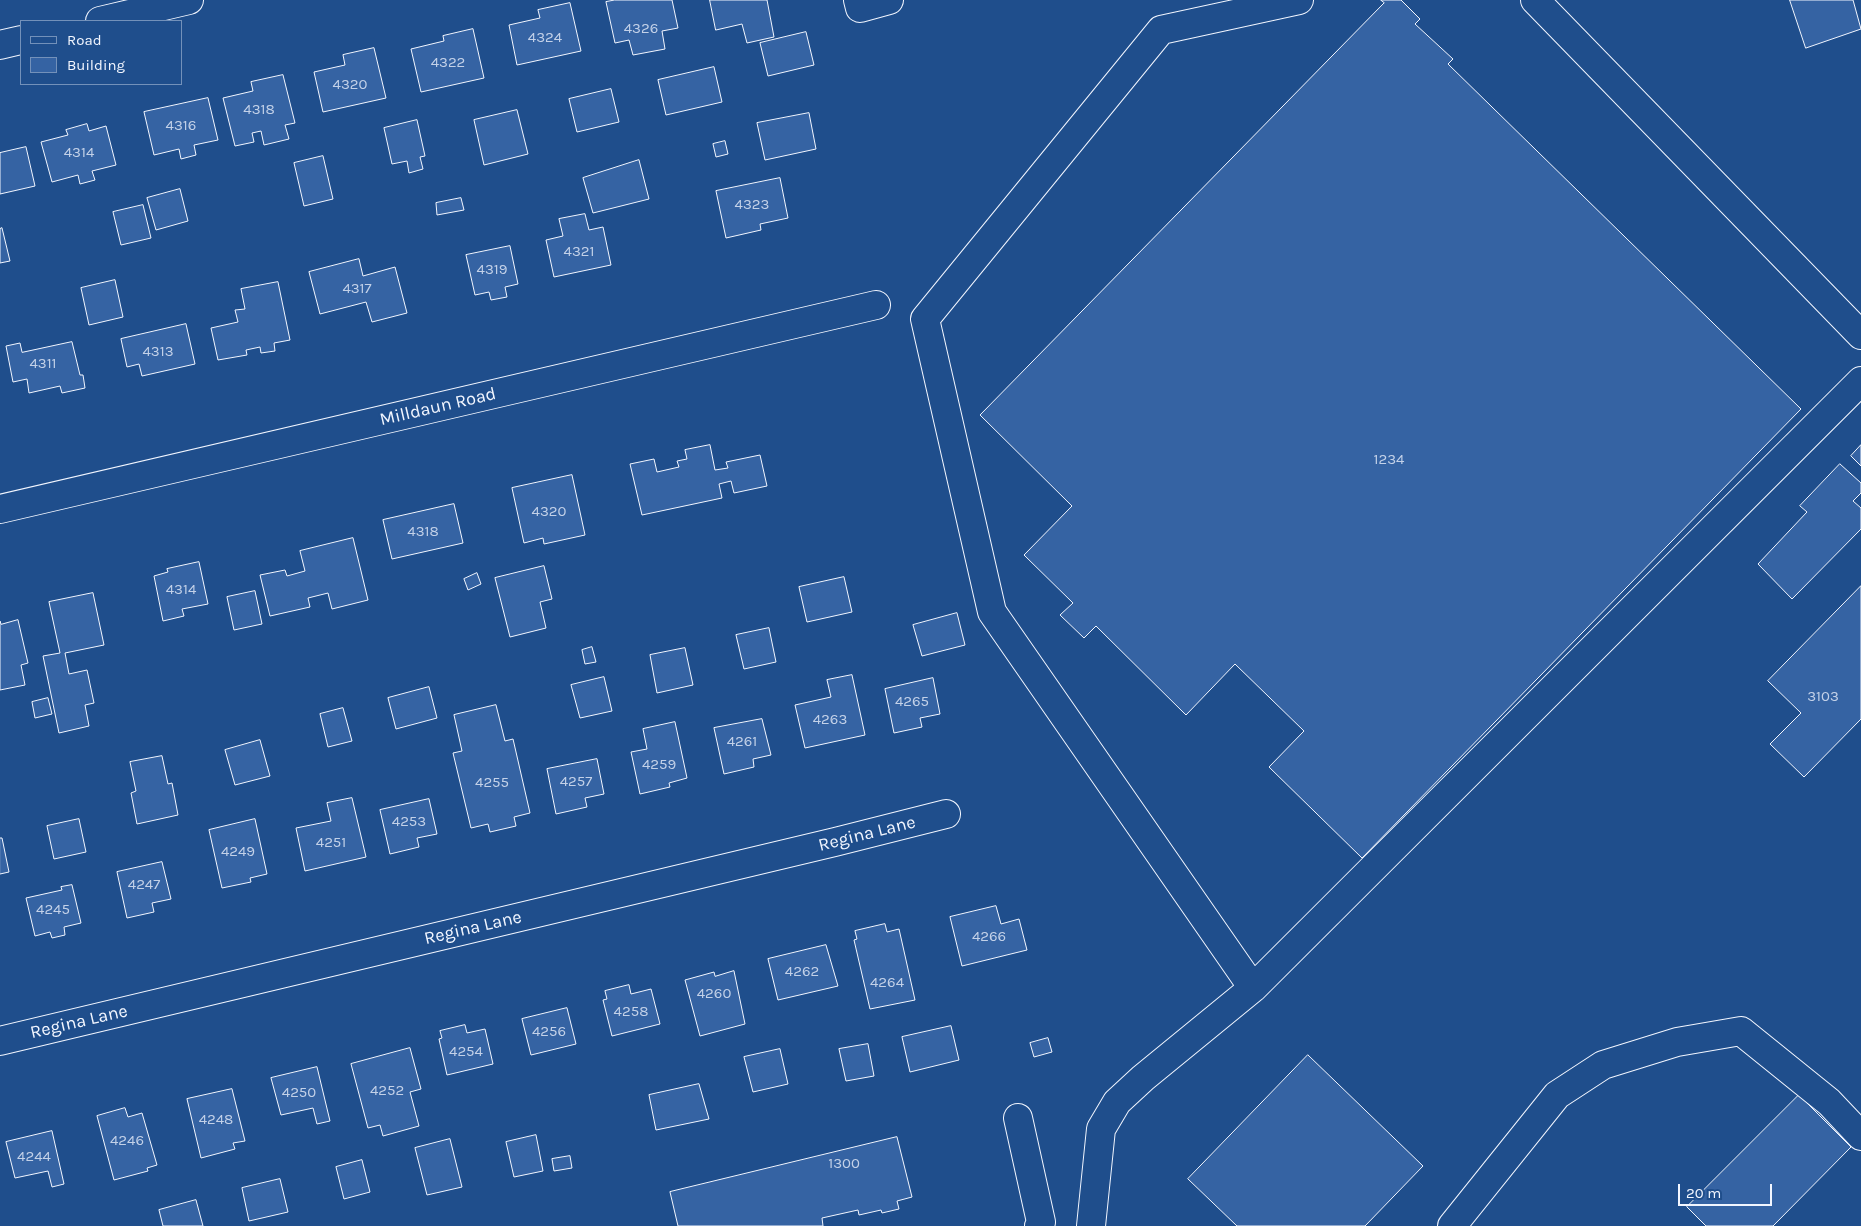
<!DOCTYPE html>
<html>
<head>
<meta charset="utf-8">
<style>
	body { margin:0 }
	#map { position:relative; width:1861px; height:1226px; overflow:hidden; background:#1f4e8c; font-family:Karla,sans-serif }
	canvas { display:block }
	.legend { position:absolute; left:20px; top:20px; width:162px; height:65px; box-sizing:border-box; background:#1f4e8c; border:1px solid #7391ba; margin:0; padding:6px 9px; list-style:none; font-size:15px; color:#f2f6ff }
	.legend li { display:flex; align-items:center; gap:10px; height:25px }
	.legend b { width:25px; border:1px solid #7391ba }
	.scale { position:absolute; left:1678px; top:1184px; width:94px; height:22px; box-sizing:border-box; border:2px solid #f2f6ff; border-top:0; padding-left:6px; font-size:15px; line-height:18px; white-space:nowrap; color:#f2f6ff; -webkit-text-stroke:4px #1f4e8c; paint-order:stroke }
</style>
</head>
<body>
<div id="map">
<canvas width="1861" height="1226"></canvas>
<ul class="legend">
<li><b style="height:6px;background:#1f4e8c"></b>Road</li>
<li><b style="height:14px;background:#3563a3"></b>Building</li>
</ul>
<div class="scale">20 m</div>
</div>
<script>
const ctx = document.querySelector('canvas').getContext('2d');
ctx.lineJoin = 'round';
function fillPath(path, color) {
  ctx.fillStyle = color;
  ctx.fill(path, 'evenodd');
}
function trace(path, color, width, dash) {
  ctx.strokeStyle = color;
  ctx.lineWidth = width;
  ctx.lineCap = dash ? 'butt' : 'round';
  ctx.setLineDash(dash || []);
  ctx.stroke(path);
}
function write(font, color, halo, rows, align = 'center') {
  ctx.font = font + ' Karla,sans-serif';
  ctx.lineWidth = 4;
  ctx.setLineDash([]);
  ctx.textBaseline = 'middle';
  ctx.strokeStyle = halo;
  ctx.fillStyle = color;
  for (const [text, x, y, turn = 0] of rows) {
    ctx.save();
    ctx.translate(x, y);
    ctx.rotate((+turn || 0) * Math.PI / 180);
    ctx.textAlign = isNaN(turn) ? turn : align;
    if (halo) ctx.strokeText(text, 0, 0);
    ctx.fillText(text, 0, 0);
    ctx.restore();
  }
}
const building = new Path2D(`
	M 615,0 L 672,0 L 678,28 L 662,31 L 665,49 L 633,55 L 629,40 L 615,43 L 606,2 Z
	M 710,0 L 767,0 L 774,37 L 747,43 L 742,24 L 716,30 Z
	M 1381,0 L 1401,0 L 1420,19 L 1415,24 L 1453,59 L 1448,64 L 1801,409 L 1362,858 L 1269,767 L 1304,731 L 1235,664 L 1186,715 L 1096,626 L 1084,638 L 1060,615 L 1073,603 L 1024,555 L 1072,506 L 980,415 L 1384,3 Z
	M 1790,0 L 1853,0 L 1861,29 L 1806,48 Z
	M 570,3 L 581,51 L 517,65 L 509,25 L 540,18 L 538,10 Z
	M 473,29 L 484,78 L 421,92 L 411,49 L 444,41 L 443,36 Z
	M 806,32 L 814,65 L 768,76 L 760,43 Z
	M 374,48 L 386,98 L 323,112 L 314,72 L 345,65 L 343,55 Z
	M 714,67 L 722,102 L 666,115 L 658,80 Z
	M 283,75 L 295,123 L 285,125 L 289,139 L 264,145 L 261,131 L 252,133 L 254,142 L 235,146 L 223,98 L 253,91 L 251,82 Z
	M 611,89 L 619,122 L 577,132 L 569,99 Z
	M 208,98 L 218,140 L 194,145 L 196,155 L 181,159 L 179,149 L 154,155 L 144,112 Z
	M 517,110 L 528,154 L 484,165 L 474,120 Z
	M 809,113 L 816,149 L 765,160 L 757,123 Z
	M 417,120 L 425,156 L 420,157 L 423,169 L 409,173 L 407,161 L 392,164 L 384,128 Z
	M 87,124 L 89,131 L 106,126 L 116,165 L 92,171 L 95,180 L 80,184 L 78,175 L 52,182 L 41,142 L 68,135 L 66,130 Z
	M 725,141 L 728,154 L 716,157 L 713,144 Z
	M 26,147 L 35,186 L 0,194 L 0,153 Z
	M 323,156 L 333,199 L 304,206 L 294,163 Z
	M 639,160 L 649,199 L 593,213 L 583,178 Z
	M 780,178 L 788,218 L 760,224 L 761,230 L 726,238 L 716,191 Z
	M 180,189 L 188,221 L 156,230 L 147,198 Z
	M 461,198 L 464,210 L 437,215 L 436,203 Z
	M 143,205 L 151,238 L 121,245 L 113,212 Z
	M 585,214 L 589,230 L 603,227 L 611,265 L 554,277 L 546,240 L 563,236 L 559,219 Z
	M 2,228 L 10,261 L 0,263 L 0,229 Z
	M 510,246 L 518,284 L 505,287 L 507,297 L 491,300 L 489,292 L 475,295 L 466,255 Z
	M 359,259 L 363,276 L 395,267 L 407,313 L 372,322 L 366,302 L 320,314 L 309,272 Z
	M 115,280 L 123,317 L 89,325 L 81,288 Z
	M 278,282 L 290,340 L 274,343 L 275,351 L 261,353 L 260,347 L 246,350 L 247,355 L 218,360 L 211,328 L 238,322 L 235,310 L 245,309 L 241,289 Z
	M 186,324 L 195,364 L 142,376 L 139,364 L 127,367 L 121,339 Z
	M 72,342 L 80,375 L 83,375 L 85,388 L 62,393 L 60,386 L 29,393 L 27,379 L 13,382 L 6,346 L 20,343 L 22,352 Z
	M 710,445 L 715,470 L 728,468 L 726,462 L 760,455 L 767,486 L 734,493 L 731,481 L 719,484 L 722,498 L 642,515 L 630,464 L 654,459 L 657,472 L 679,467 L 677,461 L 687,459 L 685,450 Z
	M 1861,445 L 1861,466 L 1851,456 Z
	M 1840,464 L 1861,483 L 1861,493 L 1853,501 L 1861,508 L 1861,529 L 1792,599 L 1758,564 L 1807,512 L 1800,506 Z
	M 572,475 L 585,535 L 544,544 L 543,538 L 524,543 L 512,488 Z
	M 454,504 L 463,543 L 392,559 L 383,520 Z
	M 353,538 L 368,600 L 332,609 L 328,593 L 308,598 L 310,607 L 270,616 L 260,575 L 285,570 L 287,576 L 305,571 L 300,551 Z
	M 199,562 L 208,604 L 182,609 L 184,616 L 163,621 L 154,576 L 168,572 L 167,569 Z
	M 544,566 L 552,599 L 540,602 L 546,628 L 510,637 L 495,578 Z
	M 477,573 L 481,584 L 468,590 L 464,579 Z
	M 844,577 L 852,612 L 807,622 L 799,587 Z
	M 1861,586 L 1861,719 L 1804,777 L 1770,744 L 1801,713 L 1768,681 Z
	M 255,591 L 262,624 L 234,630 L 227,597 Z
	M 93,593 L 104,645 L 65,653 L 69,674 L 87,670 L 94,703 L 85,705 L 89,726 L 59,733 L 43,656 L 60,653 L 49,602 Z
	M 957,613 L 965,645 L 922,656 L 913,625 Z
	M 18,620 L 28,663 L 21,665 L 25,685 L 0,690 L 0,621 L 1,624 Z
	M 769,628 L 776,662 L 744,669 L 736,635 Z
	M 592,647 L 596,662 L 585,664 L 582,650 Z
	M 685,648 L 693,685 L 657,693 L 650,655 Z
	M 852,675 L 865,735 L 805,748 L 795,705 L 831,697 L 827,680 Z
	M 604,677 L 612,711 L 580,718 L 571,685 Z
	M 933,678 L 940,714 L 920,718 L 922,727 L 894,733 L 885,689 Z
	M 429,687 L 437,718 L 396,729 L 388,698 Z
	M 48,698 L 52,714 L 35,718 L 32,702 Z
	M 496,705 L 505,741 L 513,739 L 530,813 L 514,817 L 516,826 L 490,832 L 488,824 L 471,828 L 453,753 L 462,751 L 454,715 Z
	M 343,708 L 352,741 L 328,747 L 320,714 Z
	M 762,719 L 771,755 L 753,759 L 754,767 L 724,774 L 714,728 Z
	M 675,722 L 687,778 L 669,783 L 670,787 L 640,794 L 631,752 L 647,749 L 643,729 Z
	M 260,740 L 270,776 L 235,785 L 225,750 Z
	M 162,756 L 168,784 L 172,783 L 178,815 L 137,824 L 131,793 L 136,791 L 130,762 Z
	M 597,759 L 604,794 L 585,798 L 587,807 L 556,814 L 547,769 Z
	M 352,798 L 366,857 L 305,871 L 296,828 L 331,821 L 327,803 Z
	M 429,799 L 437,834 L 417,838 L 419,847 L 390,854 L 380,810 Z
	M 79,819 L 86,852 L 54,859 L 47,826 Z
	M 255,819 L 267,874 L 250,878 L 251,882 L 222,888 L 209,830 Z
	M 0,838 L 2,838 L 9,872 L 0,874 Z
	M 162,862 L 171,899 L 152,903 L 154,912 L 127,918 L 117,872 Z
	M 72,885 L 81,923 L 64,927 L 65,935 L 52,938 L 50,932 L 35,936 L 26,898 L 62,890 L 61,887 Z
	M 996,906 L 1001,924 L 1019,919 L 1027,950 L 962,966 L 950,917 Z
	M 885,924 L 887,932 L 899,929 L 915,1000 L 870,1009 L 854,940 L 857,939 L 855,931 Z
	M 826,945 L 838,986 L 778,1000 L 768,959 Z
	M 734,971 L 745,1024 L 700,1036 L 685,980 L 714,972 L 715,976 Z
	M 629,985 L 631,994 L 651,989 L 660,1024 L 612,1036 L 603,1000 L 607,999 L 605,991 Z
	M 567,1008 L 576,1044 L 531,1055 L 522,1019 Z
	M 465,1025 L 467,1033 L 485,1029 L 493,1064 L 447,1075 L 439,1039 L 442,1038 L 440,1031 Z
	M 951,1026 L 959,1060 L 910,1072 L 902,1037 Z
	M 1048,1038 L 1052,1052 L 1034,1057 L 1030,1043 Z
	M 868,1044 L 874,1076 L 846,1081 L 839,1049 Z
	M 410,1048 L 421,1089 L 410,1092 L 419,1126 L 383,1136 L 380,1125 L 368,1128 L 351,1064 Z
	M 780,1049 L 788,1084 L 753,1092 L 744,1057 Z
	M 1308,1055 L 1423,1166 L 1365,1226 L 1237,1226 L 1188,1179 Z
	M 317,1067 L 330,1121 L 317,1124 L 313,1108 L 281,1115 L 271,1078 Z
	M 699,1084 L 709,1119 L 656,1130 L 649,1095 Z
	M 232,1089 L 245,1141 L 233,1143 L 235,1149 L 201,1158 L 187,1099 Z
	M 1799,1095 L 1851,1147 L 1773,1226 L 1706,1226 L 1687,1207 Z
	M 125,1108 L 128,1117 L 142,1113 L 157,1165 L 147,1168 L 148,1171 L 114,1180 L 97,1116 Z
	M 52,1131 L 64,1184 L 52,1187 L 48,1171 L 15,1178 L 6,1142 Z
	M 536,1135 L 543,1171 L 514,1177 L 506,1142 Z
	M 897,1137 L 912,1197 L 897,1201 L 899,1209 L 882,1213 L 881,1210 L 859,1215 L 858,1210 L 822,1218 L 823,1226 L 678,1226 L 670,1192 Z
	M 450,1139 L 462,1187 L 427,1195 L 415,1148 Z
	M 570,1156 L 572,1168 L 554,1171 L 552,1159 Z
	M 362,1160 L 370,1192 L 344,1199 L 336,1167 Z
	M 280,1179 L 288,1212 L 249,1221 L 242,1188 Z
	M 196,1200 L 203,1226 L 163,1226 L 159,1210 Z`);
const minor = new Path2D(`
	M 858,0 L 860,8 L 889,0
	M 1535,0 L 1861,335
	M 100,21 L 189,0
	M 0,45 L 21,40
	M 0,509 L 876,305
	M 1253,988 L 992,612 L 925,319 L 1161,30 L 1299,0
	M 0,1041 L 835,842 L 946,814
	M 1018,1118 L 1041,1222 L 1039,1226
	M 1091,1226 L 1101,1129 L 1117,1102 L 1143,1078 L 1253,988 L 1861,381
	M 1452,1226 L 1557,1095 L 1603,1065 L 1677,1042 L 1741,1031 L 1829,1102 L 1861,1136`);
const numberNames = [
	["4326",641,29],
	["4324",545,38],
	["4322",448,63],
	["4320",350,85],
	["4318",259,110],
	["4316",181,126],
	["4314",79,153],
	["4323",752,205],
	["4321",579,252],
	["4319",492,270],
	["4317",357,289],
	["4313",158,352],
	["4311",43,364],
	["1234",1389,460],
	["4320",549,512],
	["4318",423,532],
	["4314",181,590],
	["3103",1823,697],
	["4265",912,702],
	["4263",830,720],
	["4261",742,742],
	["4259",659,765],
	["4257",576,782],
	["4255",492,783],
	["4253",409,822],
	["4251",331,843],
	["4249",238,852],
	["4247",144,885],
	["4245",53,910],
	["4266",989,937],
	["4262",802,972],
	["4264",887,983],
	["4260",714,994],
	["4258",631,1012],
	["4256",549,1032],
	["4254",466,1052],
	["4252",387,1091],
	["4250",299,1093],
	["4248",216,1120],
	["4246",127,1141],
	["4244",34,1157],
	["1300",844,1164]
];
const streetNames = [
	["Milldaun Road",438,407,-13],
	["Regina Lane",867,834,-14],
	["Regina Lane",473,928,-13],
	["Regina Lane",79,1022,-13]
];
fillPath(building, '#3563a3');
trace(building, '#f2f6ff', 1);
trace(minor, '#f2f6ff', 30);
trace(minor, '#1f4e8c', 28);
write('15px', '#c3d1e8', null, numberNames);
write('18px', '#f2f6ff', '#1f4e8c', streetNames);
</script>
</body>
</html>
